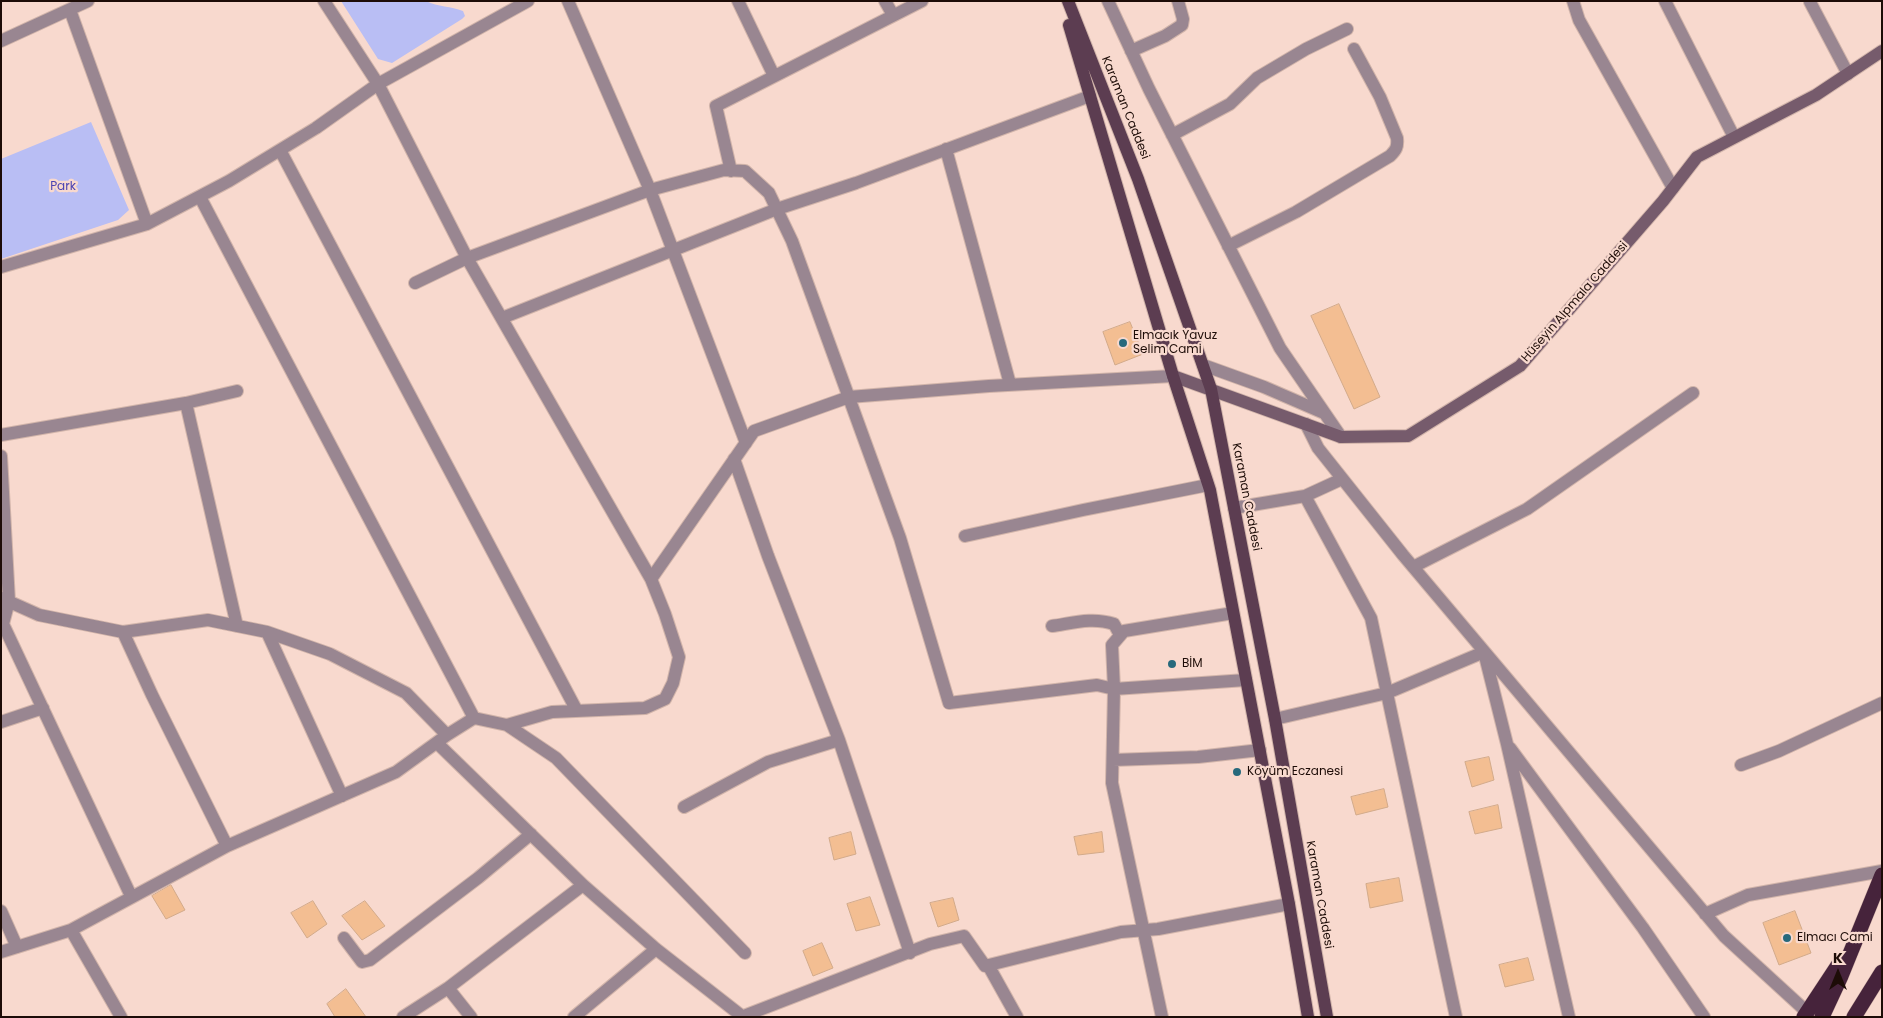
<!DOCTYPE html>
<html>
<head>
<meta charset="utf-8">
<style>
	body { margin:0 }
	#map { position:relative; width:1883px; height:1018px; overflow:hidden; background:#f8d9ce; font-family:Poppins,sans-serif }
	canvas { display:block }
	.frame { position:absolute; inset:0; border:2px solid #1d0c07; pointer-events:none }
	.north { position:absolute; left:1813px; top:948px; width:50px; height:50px; -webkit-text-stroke:4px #f8d9ce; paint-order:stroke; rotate:0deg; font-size:14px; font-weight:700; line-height:20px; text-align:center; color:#1d0c07 }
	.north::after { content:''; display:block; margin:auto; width:18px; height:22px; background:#1d0c07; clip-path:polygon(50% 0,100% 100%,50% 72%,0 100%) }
</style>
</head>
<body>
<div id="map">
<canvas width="1883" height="1018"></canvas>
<div class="frame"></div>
<div class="north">K</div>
</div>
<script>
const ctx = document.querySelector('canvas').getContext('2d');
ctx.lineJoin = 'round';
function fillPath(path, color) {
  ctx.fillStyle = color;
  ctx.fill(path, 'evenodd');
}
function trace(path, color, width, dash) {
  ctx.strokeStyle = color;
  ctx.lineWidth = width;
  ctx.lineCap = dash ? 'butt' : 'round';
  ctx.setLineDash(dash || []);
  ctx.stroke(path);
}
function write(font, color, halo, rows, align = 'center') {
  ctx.font = font + ' Poppins,sans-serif';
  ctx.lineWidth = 4.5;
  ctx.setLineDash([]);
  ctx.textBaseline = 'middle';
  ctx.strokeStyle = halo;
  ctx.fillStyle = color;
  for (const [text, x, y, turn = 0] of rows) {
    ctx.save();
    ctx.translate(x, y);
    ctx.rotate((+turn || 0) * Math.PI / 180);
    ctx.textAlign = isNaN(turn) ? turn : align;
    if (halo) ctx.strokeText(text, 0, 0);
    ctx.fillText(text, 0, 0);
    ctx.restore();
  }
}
const green = new Path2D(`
	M 341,1 L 426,1 C 438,7 451,6 463,11 L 465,16 L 462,19 L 392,63 L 378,59 Z
	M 91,122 L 129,210 L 118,220 L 1,259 L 1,159 Z`);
const building = new Path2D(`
	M 1339,304 L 1380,397 L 1354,409 L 1311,316 Z
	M 1130,322 L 1143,354 L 1115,365 L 1103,332 Z
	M 1489,757 L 1494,780 L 1472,787 L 1465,762 Z
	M 1384,789 L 1388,807 L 1356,815 L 1351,797 Z
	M 1498,805 L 1502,828 L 1475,834 L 1469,812 Z
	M 851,832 L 856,854 L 834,860 L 829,838 Z
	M 1102,832 L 1104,852 L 1078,855 L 1074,837 Z
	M 1399,878 L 1403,901 L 1370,908 L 1366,884 Z
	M 171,885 L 185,910 L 166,919 L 152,896 Z
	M 870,897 L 880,925 L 856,931 L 847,904 Z
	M 953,898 L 959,920 L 938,927 L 930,903 Z
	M 313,901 L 327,924 L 307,938 L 291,913 Z
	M 365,901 L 385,926 L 362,940 L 342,916 Z
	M 1795,911 L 1811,953 L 1779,965 L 1763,923 Z
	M 822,943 L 833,968 L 813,976 L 803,951 Z
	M 1528,958 L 1534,980 L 1505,987 L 1499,965 Z
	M 346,989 L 366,1017 L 335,1017 L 327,1004 Z`);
const street = new Path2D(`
	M 324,1 L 378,84 L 467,258 L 651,579
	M 568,1 L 650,190 L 746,443
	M 738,1 L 774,76
	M 885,1 L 893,15
	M 1108,1 L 1149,89 L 1280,348 L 1341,437
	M 1573,1 L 1579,20 L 1673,188
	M 1665,1 L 1734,137
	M 1810,2 L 1848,74
	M 70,10 L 147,224
	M 1,41 L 88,1
	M 1131,51 L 1165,36 L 1182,25 L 1183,19 L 1178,1
	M 1172,135 L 1230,104 L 1257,78 L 1306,49 L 1347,29
	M 946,149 L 1010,384
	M 280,150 L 577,711
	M 731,171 L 716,106 L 922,1
	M 200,197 L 474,718
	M 1228,246 L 1296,212 L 1390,156 C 1396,150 1398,147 1397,138 L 1380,97 L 1354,49
	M 1,267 L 147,224 L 229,181 L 316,128 L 378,84 L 528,1
	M 415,283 L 467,258 L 650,190 L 724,170 L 745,171 L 769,193 L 792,241 L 900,538 L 949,703 L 1097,685 L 1114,689 L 1246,680
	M 502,318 L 777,209 L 856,183 L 1090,96
	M 1203,365 L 1264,387 L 1324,413
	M 186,403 L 237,391
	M 1306,424 L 1318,448 L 1403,555 L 1724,936 L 1807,1012
	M 1,435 L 186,403 L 237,626
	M 1,456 L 9,601 L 3,624 L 131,896
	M 734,459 L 768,556 L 839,740 L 910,953
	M 1305,496 L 1371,618 L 1456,1017
	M 1234,508 L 1305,496 L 1342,479
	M 965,536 L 1083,510 L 1208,485
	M 1413,567 L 1527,509 L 1693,393
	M 1,598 L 39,615 L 123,632 L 208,620 L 267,632 L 330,654 L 406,693 L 447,735
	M 1052,626 C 1073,623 1093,617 1114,624 L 1120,635
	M 123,632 L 152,695 L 227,846
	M 267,632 L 342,796
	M 1275,719 L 1387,693 L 1484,652 L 1507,744 L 1569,1017
	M 1,722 L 43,708
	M 507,725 L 556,758 L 745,953
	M 437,743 L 583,885 L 656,949 L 743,1017
	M 1510,748 L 1643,928 L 1704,1017
	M 1113,760 L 1198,757 L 1260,750
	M 1741,765 L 1779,751 L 1882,703
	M 684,807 L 768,762 L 839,740
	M 1,911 L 17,947
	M 1705,914 L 1748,895 L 1882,871
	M 71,930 L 121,1017
	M 344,938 L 362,962 L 370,960 L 478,878 L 531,834
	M 1,952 L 71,930 L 227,846 L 396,772 L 447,735 L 474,718 L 507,725 L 552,712 L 645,708 L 665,699 L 673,683 L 679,657 L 665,614 L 651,579 L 754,431 L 849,397 L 989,386 L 1173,376
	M 988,965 L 1017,1017
	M 448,988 L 471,1017
	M 403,1017 L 448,988 L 583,885
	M 574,1017 L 656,949
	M 741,1017 L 930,944 L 964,936 L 985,966 L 1121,932 L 1158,929 L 1289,904
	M 1162,1017 L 1112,783 L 1114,689 L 1112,645 L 1124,631 L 1233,613`);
const secondary = new Path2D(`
	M 1173,376 L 1341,437 L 1408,436 L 1520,366 L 1663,201 L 1697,157 L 1816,95 L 1882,51`);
const primary = new Path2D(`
	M 1068,1 L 1138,179 L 1211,389 L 1275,719 L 1327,1017
	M 1069,25 L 1173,376 L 1210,490 L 1289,904 L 1308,1017`);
const highway = new Path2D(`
	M 1804,1017 L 1839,964
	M 1822,1017 L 1841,976 L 1882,875
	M 1854,1017 L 1882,972`);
const markers = [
	[1123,343,5,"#27697c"],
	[1172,664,5,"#27697c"],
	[1237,772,5,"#27697c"],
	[1787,938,5,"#27697c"]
];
const streetNames = [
	["Karaman Caddesi",1125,108,68],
	["Hüseyin Alpmala Caddesi",1575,302,-49],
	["Karaman Caddesi",1246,497,79],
	["Karaman Caddesi",1319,895,80]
];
const parkNames = [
	["Park",63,187]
];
const poiNames = [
	["Elmacık Yavuz",1133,336],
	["Selim Cami",1133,350],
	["BİM",1182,664],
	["Köyüm Eczanesi",1247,772],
	["Elmacı Cami",1797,938]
];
fillPath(green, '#b9bef4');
fillPath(building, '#f3be92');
trace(building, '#d2aa8a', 1);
trace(street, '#d1b4aa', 14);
trace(secondary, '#d1b4aa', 14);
trace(primary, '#d1b4aa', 14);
trace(highway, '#d1b4aa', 16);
trace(street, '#998691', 12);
trace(secondary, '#765b6c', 12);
trace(primary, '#5c3d51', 12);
trace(highway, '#46233b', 15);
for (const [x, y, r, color] of markers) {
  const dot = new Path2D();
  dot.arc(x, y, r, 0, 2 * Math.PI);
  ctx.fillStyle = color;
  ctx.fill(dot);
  trace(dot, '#f8d9ce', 2);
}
write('12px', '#1d0c07', '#f8d9ce', streetNames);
write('12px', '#4b43b2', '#f8d9ce', parkNames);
write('12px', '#1d0c07', '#f8d9ce', poiNames, 'left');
</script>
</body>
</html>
